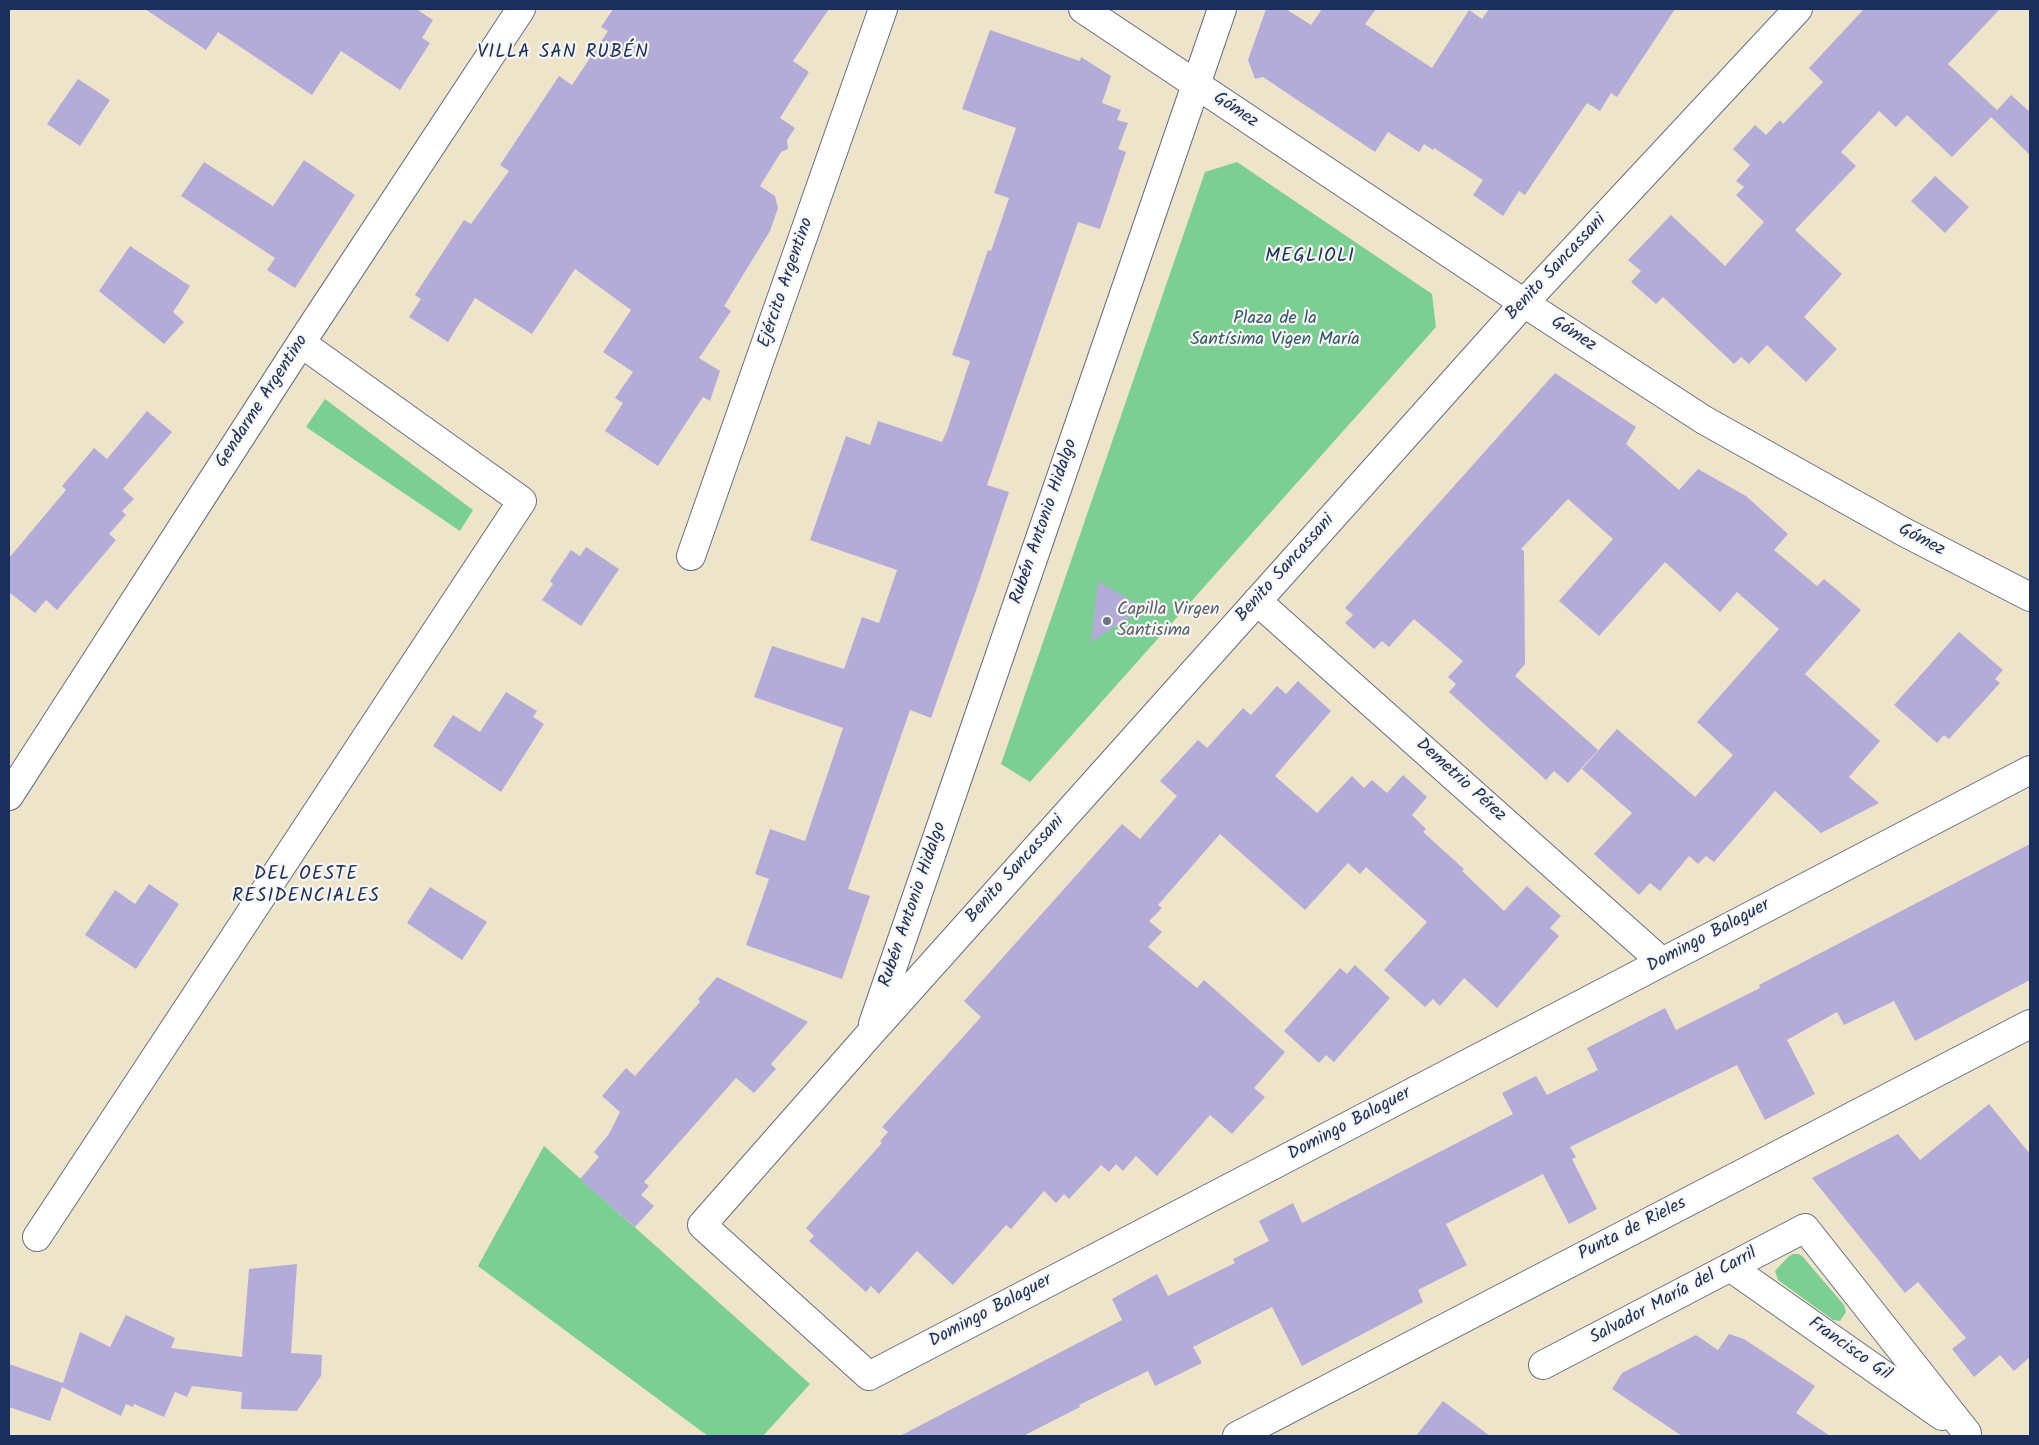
<!DOCTYPE html>
<html>
<head>
<meta charset="utf-8">
<style>
	body { margin:0 }
	#map { position:relative; width:2039px; height:1445px; overflow:hidden; background:#eee4ca; font-family:Kalam,sans-serif }
	canvas { display:block }
	.frame { position:absolute; inset:0; border:10px solid #1b2f5e; pointer-events:none }
</style>
</head>
<body>
<div id="map">
<canvas width="2039" height="1445"></canvas>
<div class="frame"></div>
</div>
<script>
const ctx = document.querySelector('canvas').getContext('2d');
ctx.lineJoin = 'round';
function fillPath(path, color) {
  ctx.fillStyle = color;
  ctx.fill(path, 'evenodd');
}
function trace(path, color, width, dash) {
  ctx.strokeStyle = color;
  ctx.lineWidth = width;
  ctx.lineCap = dash ? 'butt' : 'round';
  ctx.setLineDash(dash || []);
  ctx.stroke(path);
}
function write(font, color, halo, rows, align = 'center') {
  ctx.font = font + ' Kalam,sans-serif';
  ctx.lineWidth = 4.5;
  ctx.setLineDash([]);
  ctx.textBaseline = 'middle';
  ctx.strokeStyle = halo;
  ctx.fillStyle = color;
  for (const [text, x, y, turn = 0] of rows) {
    ctx.save();
    ctx.translate(x, y);
    ctx.rotate((+turn || 0) * Math.PI / 180);
    ctx.textAlign = isNaN(turn) ? turn : align;
    if (halo) ctx.strokeText(text, 0, 0);
    ctx.fillText(text, 0, 0);
    ctx.restore();
  }
}
const green = new Path2D(`
	M 1237,162 L 1432,294 L 1436,327 L 1030,782 L 1001,764 L 1205,172 Z
	M 325,399 L 473,510 L 460,531 L 306,427 Z
	M 544,1146 L 810,1384 L 763,1436 L 708,1436 L 478,1266 Z
	M 1793,1254 L 1799,1254 L 1803,1257 L 1844,1305 L 1846,1312 L 1840,1321 L 1833,1320 L 1778,1280 L 1775,1271 L 1788,1257 Z`);
const building = new Path2D(`
	M 145,9 L 416,9 L 433,20 L 422,38 L 430,43 L 400,90 L 341,51 L 312,95 L 218,32 L 206,50 Z
	M 613,9 L 829,9 L 793,61 L 809,72 L 780,118 L 795,128 L 787,140 L 788,149 L 781,152 L 760,186 L 775,196 L 778,208 L 770,231 L 724,306 L 731,311 L 699,358 L 720,371 L 710,401 L 703,397 L 658,466 L 605,431 L 623,403 L 615,398 L 633,372 L 603,352 L 631,310 L 575,269 L 532,334 L 475,298 L 448,342 L 409,317 L 421,299 L 415,295 L 464,220 L 471,224 L 509,171 L 500,165 L 559,76 L 572,85 L 608,31 L 601,27 Z
	M 1266,9 L 1286,9 L 1311,25 L 1322,9 L 1376,9 L 1365,24 L 1432,68 L 1469,10 L 1482,19 L 1489,9 L 1675,9 L 1617,97 L 1611,93 L 1600,111 L 1587,103 L 1525,195 L 1519,191 L 1503,216 L 1473,195 L 1483,180 L 1434,148 L 1433,150 L 1424,144 L 1419,152 L 1388,132 L 1375,152 L 1263,77 L 1255,79 L 1248,60 Z
	M 1864,9 L 2000,9 L 1948,64 L 1997,110 L 2011,95 L 2030,112 L 2030,155 L 1991,117 L 1952,157 L 1907,115 L 1896,127 L 1879,111 L 1841,152 L 1856,166 L 1795,230 L 1842,274 L 1804,317 L 1837,349 L 1806,382 L 1767,345 L 1749,364 L 1741,357 L 1734,364 L 1663,297 L 1656,304 L 1631,282 L 1641,271 L 1628,260 L 1671,215 L 1725,266 L 1764,222 L 1736,195 L 1744,187 L 1736,181 L 1750,165 L 1733,149 L 1755,125 L 1766,135 L 1780,120 L 1783,124 L 1823,82 L 1809,68 Z
	M 990,30 L 1080,61 L 1081,57 L 1111,76 L 1102,103 L 1121,110 L 1117,120 L 1128,123 L 1118,149 L 1126,152 L 1100,229 L 1078,222 L 987,485 L 1009,492 L 979,582 L 931,718 L 910,710 L 848,889 L 870,896 L 842,979 L 746,945 L 769,879 L 755,874 L 770,829 L 805,841 L 843,728 L 754,697 L 772,646 L 844,669 L 862,617 L 879,623 L 897,570 L 810,540 L 846,436 L 870,445 L 878,421 L 942,442 L 947,431 L 970,361 L 952,355 L 988,250 L 991,251 L 1009,198 L 994,193 L 1016,128 L 962,109 Z
	M 78,79 L 110,100 L 80,146 L 47,124 Z
	M 304,160 L 355,195 L 295,288 L 267,270 L 275,258 L 181,196 L 204,162 L 273,206 Z
	M 1935,176 L 1969,207 L 1945,233 L 1911,201 Z
	M 130,246 L 190,286 L 173,312 L 184,322 L 164,344 L 99,291 Z
	M 1555,373 L 1636,427 L 1626,444 L 1679,490 L 1698,469 L 1746,496 L 1788,534 L 1774,550 L 1817,586 L 1824,579 L 1861,610 L 1805,674 L 1880,741 L 1849,777 L 1879,803 L 1821,833 L 1775,791 L 1714,862 L 1706,856 L 1698,864 L 1689,856 L 1660,891 L 1650,883 L 1639,895 L 1594,854 L 1632,813 L 1582,769 L 1617,729 L 1695,797 L 1733,755 L 1697,722 L 1779,629 L 1737,592 L 1720,612 L 1665,562 L 1599,636 L 1559,601 L 1613,539 L 1568,499 L 1521,549 L 1524,551 L 1525,664 L 1515,676 L 1598,750 L 1568,783 L 1554,771 L 1546,780 L 1449,692 L 1456,684 L 1448,677 L 1463,661 L 1414,619 L 1389,647 L 1382,641 L 1374,649 L 1345,623 L 1353,615 L 1345,608 Z
	M 147,411 L 172,432 L 123,489 L 134,499 L 122,511 L 126,515 L 109,534 L 116,540 L 57,610 L 46,600 L 35,613 L 9,592 L 9,558 L 66,490 L 62,486 L 94,448 L 107,459 Z
	M 586,547 L 619,569 L 581,626 L 542,600 L 553,584 L 550,581 L 571,550 L 580,556 Z
	M 1098,581 L 1144,608 L 1091,642 Z
	M 1959,632 L 2003,670 L 1995,679 L 2000,683 L 1949,739 L 1944,735 L 1937,743 L 1894,705 Z
	M 1298,681 L 1331,711 L 1275,776 L 1317,813 L 1352,776 L 1364,788 L 1372,780 L 1387,793 L 1403,775 L 1427,797 L 1412,815 L 1426,829 L 1423,832 L 1464,869 L 1462,871 L 1504,911 L 1527,886 L 1561,916 L 1550,928 L 1559,936 L 1497,1008 L 1464,978 L 1440,1006 L 1433,999 L 1425,1007 L 1384,970 L 1427,922 L 1366,867 L 1360,874 L 1348,863 L 1305,910 L 1220,834 L 1158,905 L 1162,908 L 1149,921 L 1162,932 L 1148,947 L 1197,988 L 1204,980 L 1285,1052 L 1254,1088 L 1265,1097 L 1232,1134 L 1210,1115 L 1157,1176 L 1136,1156 L 1123,1171 L 1116,1164 L 1109,1172 L 1101,1165 L 1069,1199 L 1064,1194 L 1056,1203 L 1044,1191 L 1011,1229 L 1006,1225 L 953,1285 L 917,1251 L 879,1294 L 871,1286 L 866,1292 L 809,1241 L 814,1236 L 806,1228 L 882,1143 L 880,1141 L 888,1132 L 882,1127 L 981,1017 L 964,1001 L 1122,824 L 1140,839 L 1177,796 L 1160,781 L 1198,740 L 1207,748 L 1243,708 L 1251,715 L 1277,686 L 1286,694 Z
	M 506,692 L 537,711 L 533,717 L 544,724 L 501,792 L 433,746 L 453,715 L 480,732 Z
	M 2030,844 L 2030,980 L 1915,1041 L 1894,1001 L 1844,1025 L 1837,1012 L 1787,1040 L 1815,1094 L 1765,1120 L 1737,1065 L 1570,1147 L 1576,1157 L 1572,1159 L 1597,1209 L 1569,1224 L 1543,1174 L 1446,1224 L 1467,1265 L 1418,1290 L 1423,1302 L 1302,1366 L 1272,1307 L 1193,1347 L 1202,1363 L 1155,1386 L 1148,1371 L 1079,1405 L 1080,1407 L 1023,1436 L 900,1436 L 1122,1320 L 1112,1299 L 1157,1274 L 1168,1296 L 1235,1263 L 1233,1259 L 1269,1241 L 1259,1221 L 1293,1203 L 1302,1223 L 1513,1114 L 1502,1093 L 1536,1076 L 1547,1095 L 1598,1070 L 1587,1048 L 1665,1008 L 1676,1030 L 1760,988 L 1759,985 Z
	M 149,884 L 179,904 L 136,969 L 85,935 L 115,890 L 135,904 Z
	M 430,887 L 487,922 L 462,960 L 407,923 Z
	M 1355,965 L 1390,998 L 1334,1062 L 1326,1055 L 1319,1063 L 1284,1031 L 1340,968 L 1347,974 Z
	M 717,977 L 808,1022 L 771,1064 L 776,1069 L 754,1093 L 736,1078 L 644,1182 L 649,1186 L 641,1195 L 654,1206 L 635,1227 L 580,1179 L 599,1157 L 594,1152 L 609,1134 L 620,1112 L 602,1096 L 626,1068 L 635,1076 L 700,1002 L 698,999 Z
	M 1989,1104 L 2030,1154 L 2030,1357 L 2014,1371 L 2000,1355 L 1974,1377 L 1952,1349 L 1966,1338 L 1918,1282 L 1905,1293 L 1812,1178 L 1898,1134 L 1920,1160 Z
	M 297,1264 L 291,1353 L 322,1355 L 321,1376 L 297,1411 L 241,1409 L 242,1392 L 192,1386 L 187,1397 L 175,1392 L 164,1417 L 134,1404 L 133,1407 L 126,1404 L 121,1416 L 62,1387 L 50,1421 L 9,1407 L 9,1364 L 63,1383 L 80,1332 L 110,1347 L 126,1315 L 175,1338 L 171,1348 L 242,1357 L 249,1269 Z
	M 1729,1334 L 1744,1339 L 1815,1386 L 1796,1413 L 1830,1436 L 1682,1436 L 1612,1389 L 1622,1373 L 1696,1335 L 1718,1350 Z
	M 1443,1401 L 1490,1436 L 1416,1436 Z`);
const minor = new Path2D(`
	M 1083,9 L 1524,303 L 1704,420 L 1904,532 L 2030,597
	M 1798,9 L 1524,303 L 869,1035 L 702,1225 L 869,1376 L 2030,770
	M 691,556 L 883,9
	M 1257,601 L 1662,962
	M 9,796 L 301,343 L 521,9
	M 873,1024 L 1222,9
	M 37,1237 L 522,501 L 301,343
	M 1730,1267 L 1942,1416
	M 1543,1365 L 1805,1228 L 1967,1433
	M 1237,1436 L 2030,1024`);
const markers = [
	[1107,621,5,"#6b7280"]
];
const streetNames = [
	["Gómez",1235,111,34],
	["Benito Sancassani",1557,268,-47],
	["Ejército Argentino",787,283,-71],
	["Gómez",1573,335,33],
	["Gendarme Argentino",263,402,-57],
	["Rubén Antonio Hidalgo",1045,522,-71],
	["Gómez",1921,541,28],
	["Benito Sancassani",1286,569,-48],
	["Demetrio Pérez",1460,781,42],
	["Benito Sancassani",1016,870,-48],
	["Rubén Antonio Hidalgo",914,905,-71],
	["Domingo Balaguer",1709,937,-28],
	["Domingo Balaguer",1350,1125,-28],
	["Punta de Rieles",1633,1230,-27],
	["Salvador María del Carril",1674,1297,-28],
	["Domingo Balaguer",991,1312,-28],
	["Francisco Gil",1849,1350,35]
];
const parkNames = [
	["Plaza de la",1275,320],
	["Santísima Vigen María",1275,341]
];
const worshipNames = [
	["Capilla Virgen",1117,611],
	["Santisima",1117,632]
];
const neighbourhoodNames = [
	["VILLA SAN RUBÉN",563,54],
	["MEGLIOLI",1310,258],
	["DEL OESTE",306,876],
	["RESIDENCIALES",306,898]
];
fillPath(green, '#7bcf93');
fillPath(building, '#b4acd8');
trace(minor, '#656e84', 30);
trace(minor, '#fff', 28);
for (const [x, y, r, color] of markers) {
  const dot = new Path2D();
  dot.arc(x, y, r, 0, 2 * Math.PI);
  ctx.fillStyle = color;
  ctx.fill(dot);
  trace(dot, '#f6f6f2', 2);
}
write('18px', '#1b2f5e', '#f6f6f2', streetNames);
write('18px', '#33576b', '#f6f6f2', parkNames);
write('18px', '#5b616d', '#f6f6f2', worshipNames, 'left');
ctx.letterSpacing = '1px';
write('19px', '#1b2f5e', '#f6f6f2', neighbourhoodNames);
ctx.letterSpacing = '0px';
</script>
</body>
</html>
